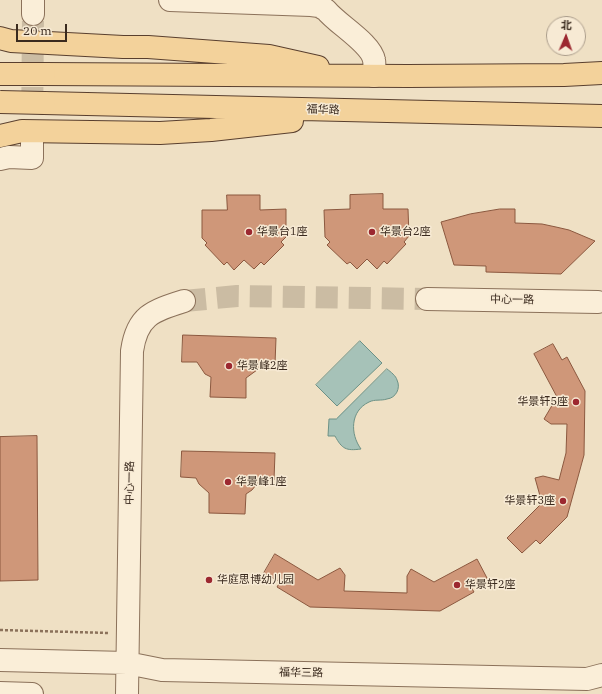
<!DOCTYPE html>
<html>
<head>
<meta charset="utf-8">
<style>
	body { margin:0 }
	#map { position:relative; width:602px; height:694px; overflow:hidden; background:#efe0c4; font-family:"IBM Plex Serif","Noto Sans SC",serif }
	canvas { display:block }
	.north { position:absolute; left:546px; top:16px; width:40px; height:40px; box-sizing:border-box; background:#f7ead4; border:1px solid #ab9d8b; border-radius:50%; rotate:2deg; font-size:11px; font-weight:700; line-height:16px; text-align:center; color:#3a2a1e }
	.north::after { content:''; display:block; margin:auto; width:14px; height:18px; background:#9c2830; clip-path:polygon(50% 0,100% 100%,50% 72%,0 100%) }
	.scale { position:absolute; left:16px; top:24px; width:51px; height:18px; box-sizing:border-box; border:2px solid #3a2a1e; border-top:0; padding-left:5px; font-size:12px; line-height:14px; white-space:nowrap; color:#3a2a1e; -webkit-text-stroke:3px #f7ead4; paint-order:stroke }
</style>
</head>
<body>
<div id="map">
<canvas width="602" height="694"></canvas>
<div class="north">北</div>
<div class="scale">20 m</div>
</div>
<script>
const ctx = document.querySelector('canvas').getContext('2d');
ctx.lineJoin = 'round';
function fillPath(path, color) {
  ctx.fillStyle = color;
  ctx.fill(path, 'evenodd');
}
function trace(path, color, width, dash) {
  ctx.strokeStyle = color;
  ctx.lineWidth = width;
  ctx.lineCap = dash ? 'butt' : 'round';
  ctx.setLineDash(dash || []);
  ctx.stroke(path);
}
function write(font, color, halo, rows, align = 'center') {
  ctx.font = font + ' "IBM Plex Serif","Noto Sans SC",serif';
  ctx.lineWidth = 3;
  ctx.setLineDash([]);
  ctx.textBaseline = 'middle';
  ctx.strokeStyle = halo;
  ctx.fillStyle = color;
  for (const [text, x, y, turn = 0] of rows) {
    ctx.save();
    ctx.translate(x, y);
    ctx.rotate((+turn || 0) * Math.PI / 180);
    ctx.textAlign = isNaN(turn) ? turn : align;
    if (halo) ctx.strokeText(text, 0, 0);
    ctx.fillText(text, 0, 0);
    ctx.restore();
  }
}
const water = new Path2D(`
	M 360,341 L 382,363 L 337,406 L 316,385 Z
	M 387,369 C 391,372 396,376 397,380 C 401,388 396,398 387,399 C 381,401 375,399 369,402 C 350,411 350,434 361,449 C 346,451 342,449 335,436 L 328,436 L 329,419 L 336,419 Z`);
const building = new Path2D(`
	M 383,194 L 383,209 L 408,209 L 409,236 L 404,242 L 406,244 L 387,264 L 384,261 L 377,269 L 367,259 L 357,269 L 350,262 L 347,264 L 327,245 L 330,242 L 325,237 L 324,210 L 350,209 L 350,195 Z
	M 227,195 L 260,195 L 260,210 L 286,209 L 286,237 L 281,242 L 284,245 L 264,265 L 261,262 L 254,269 L 244,260 L 234,270 L 227,262 L 224,265 L 205,245 L 207,243 L 202,238 L 202,210 L 227,210 Z
	M 500,209 L 515,209 L 515,223 L 542,224 L 556,227 L 569,230 L 595,241 L 561,274 L 486,272 L 486,266 L 454,265 L 441,222 L 470,214 Z
	M 183,335 L 276,338 L 275,364 L 261,364 L 257,370 L 246,378 L 246,398 L 210,397 L 211,377 L 205,374 L 197,362 L 182,362 Z
	M 553,344 L 562,360 L 567,357 L 585,391 L 584,455 L 567,517 L 540,544 L 536,540 L 522,553 L 507,538 L 542,503 L 535,478 L 543,476 L 559,480 L 566,453 L 567,424 L 551,424 L 544,419 L 557,397 L 534,354 Z
	M 37,436 L 38,580 L 0,581 L 0,437 Z
	M 182,451 L 275,453 L 274,480 L 260,480 L 252,490 L 246,494 L 245,514 L 209,513 L 209,493 L 199,484 L 196,478 L 181,477 Z
	M 275,554 L 318,580 L 340,568 L 345,575 L 344,591 L 407,593 L 407,576 L 411,569 L 434,582 L 477,559 L 487,578 L 471,587 L 474,592 L 440,611 L 310,607 L 277,587 L 280,582 L 264,573 Z`);
const minorTunnel = new Path2D(`
	M 32,142 L 33,14
	M 184,301 L 237,296 L 427,299`);
const path = new Path2D(`
	M 0,630 L 109,633`);
const minor = new Path2D(`
	M 170,0 L 311,5 L 319,6 L 326,10 C 337,24 371,43 374,60 C 375,65 374,71 374,76
	M 33,14 L 33,0
	M 0,159 L 9,157 L 32,158 L 32,142
	M 427,299 L 598,302
	M 0,660 L 127,663 L 162,670 L 587,679 L 602,675
	M 0,693 L 32,694
	M 127,694 L 132,351 C 137,316 152,311 184,301`);
const major = new Path2D(`
	M 0,38 L 11,41 L 123,47 L 148,47 L 269,56 L 318,67
	M 44,74 L 408,76 L 564,75 L 602,73
	M 44,103 L 602,116
	M 0,136 L 22,131 L 160,133 L 211,130 L 292,121`);
const majorBridge = new Path2D(`
	M 0,74 L 44,74
	M 0,102 L 44,103`);
const markers = [
	[249,232,4,"#9c2830"],
	[372,232,4,"#9c2830"],
	[229,366,4,"#9c2830"],
	[576,402,4,"#9c2830"],
	[228,482,4,"#9c2830"],
	[563,501,4,"#9c2830"],
	[209,580,4,"#9c2830"],
	[457,585,4,"#9c2830"]
];
const streetNames = [
	["福华路",323,110,2],
	["中心一路",512,300,1],
	["中心一路",130,483,-89],
	["福华三路",301,673,1]
];
const poiNames = [
	["华景台1座",257,232],
	["华景台2座",380,232],
	["华景峰2座",237,366],
	["华景轩5座",568,402,"right"],
	["华景峰1座",236,482],
	["华景轩3座",555,501,"right"],
	["华庭思博幼儿园",217,580],
	["华景轩2座",465,585]
];
fillPath(water, '#a6c2b8');
trace(water, '#6c9186', 1);
fillPath(building, '#cf9779');
trace(building, '#8b583f', 1);
trace(minorTunnel, '#cbbca3', 22, [22, 11]);
trace(minor, '#8b715a', 24);
trace(major, '#593f2e', 24);
trace(path, '#8b715a', 2.5, [3, 2]);
trace(minor, '#faeed8', 22);
trace(major, '#f3d29b', 22);
trace(majorBridge, '#593f2e', 24, []);
trace(majorBridge, '#f3d29b', 22);
for (const [x, y, r, color] of markers) {
  const dot = new Path2D();
  dot.arc(x, y, r, 0, 2 * Math.PI);
  ctx.fillStyle = color;
  ctx.fill(dot);
  trace(dot, '#f7ead4', 1.5);
}
write('11px', '#3a2a1e', '#f7ead4', streetNames);
write('11px', '#3a2a1e', '#f7ead4', poiNames, 'left');
</script>
</body>
</html>
